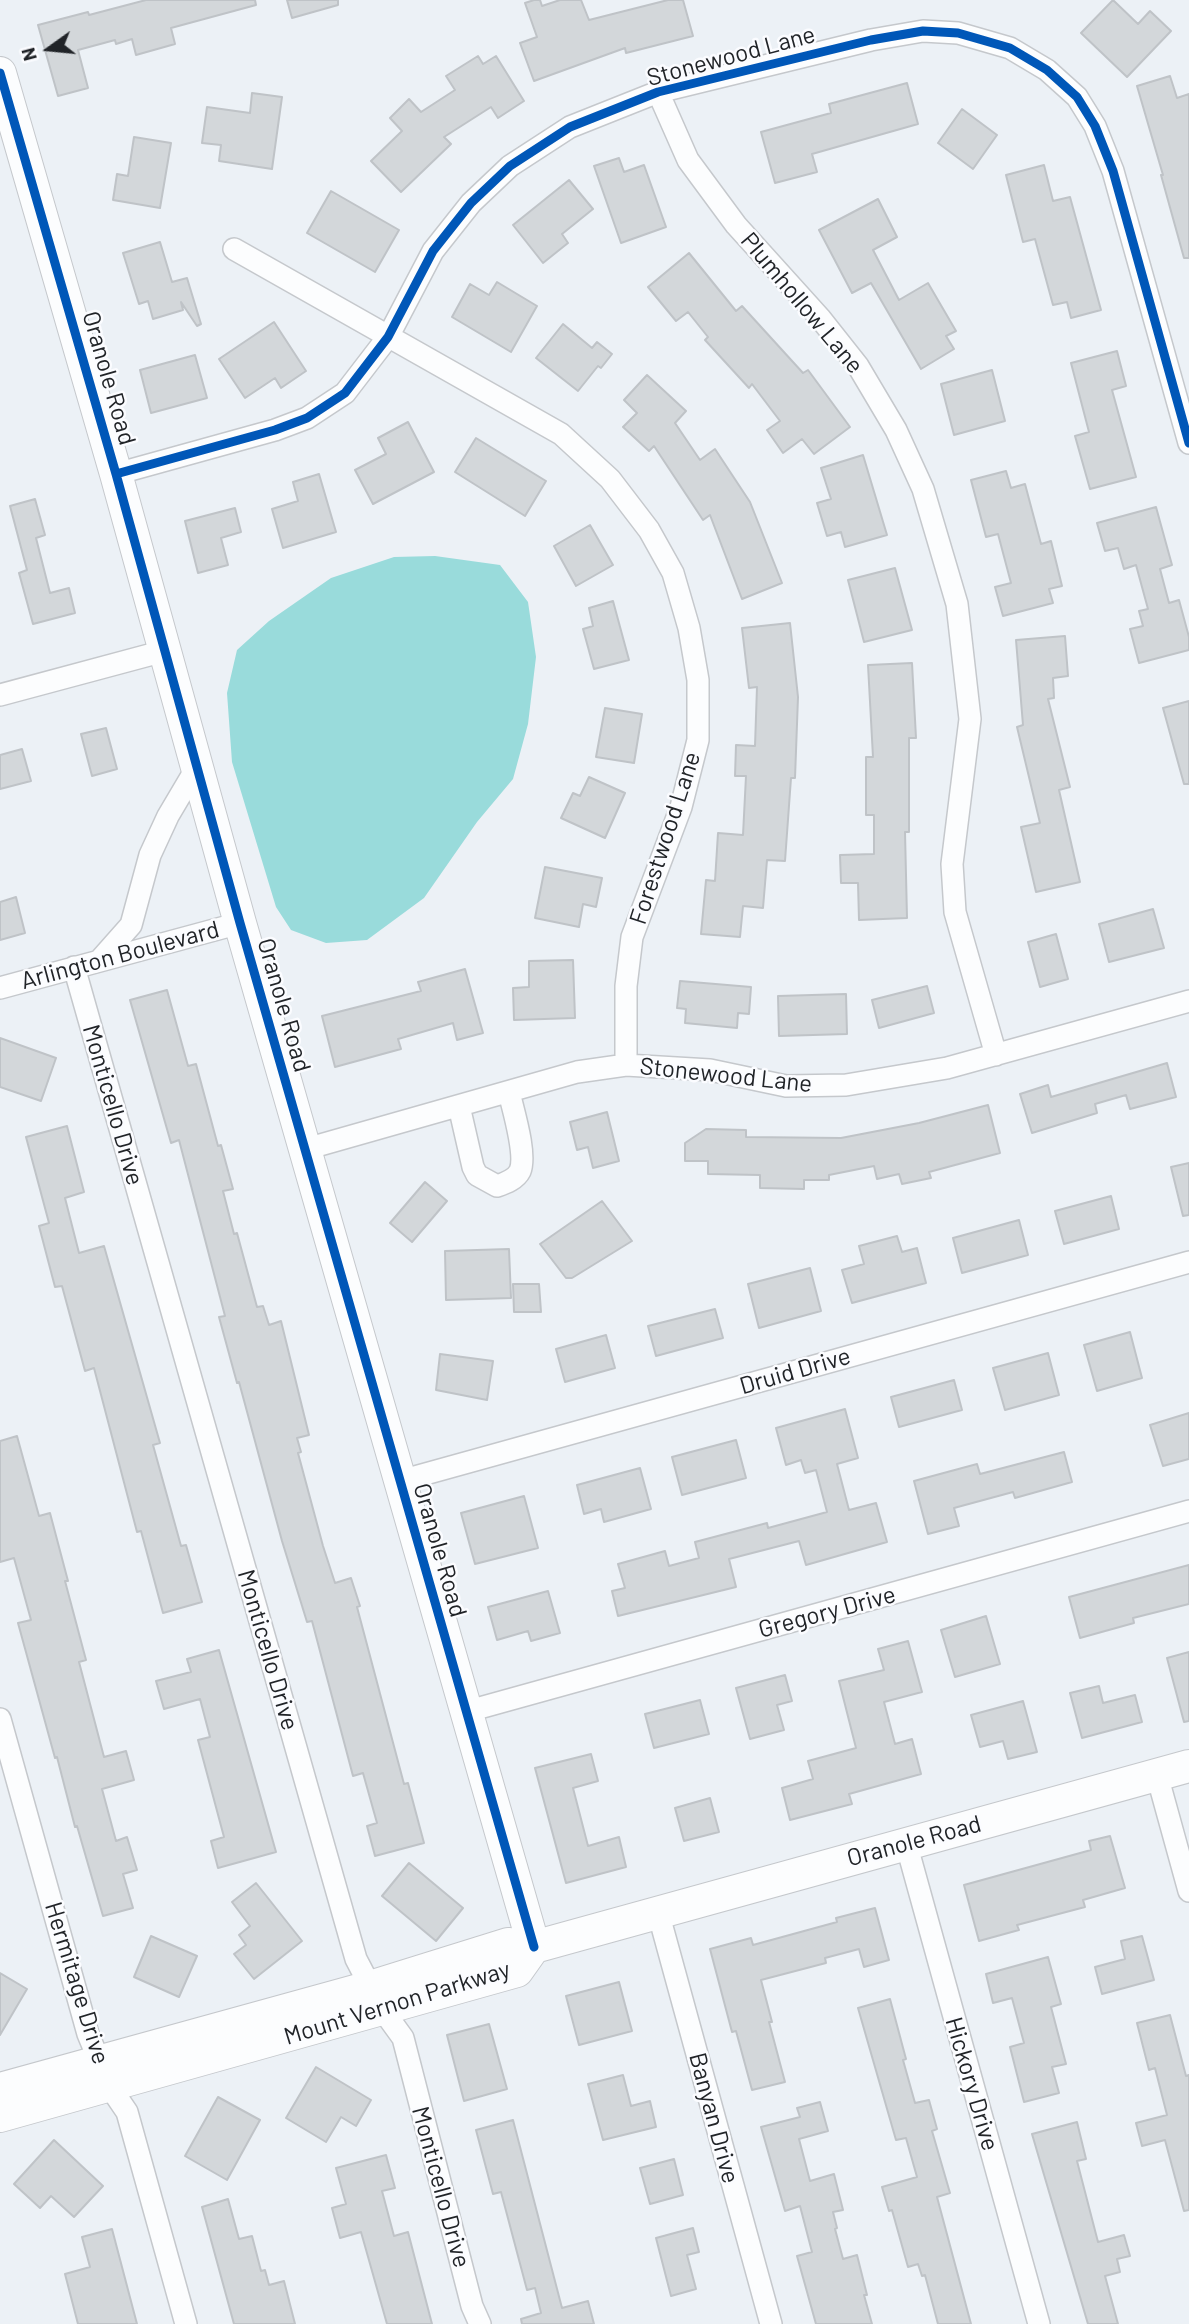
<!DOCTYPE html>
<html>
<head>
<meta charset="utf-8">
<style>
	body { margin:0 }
	#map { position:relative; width:1189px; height:2324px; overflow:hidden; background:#ecf1f6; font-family:Barlow,sans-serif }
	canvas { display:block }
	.north { position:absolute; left:14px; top:14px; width:70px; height:70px; -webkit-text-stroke:5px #fbfcff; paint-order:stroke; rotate:255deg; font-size:19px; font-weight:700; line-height:28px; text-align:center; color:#212428 }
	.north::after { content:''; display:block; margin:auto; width:24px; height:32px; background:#212428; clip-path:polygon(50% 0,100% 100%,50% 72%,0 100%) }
</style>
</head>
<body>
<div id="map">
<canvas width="1189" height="2324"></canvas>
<div class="north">N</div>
</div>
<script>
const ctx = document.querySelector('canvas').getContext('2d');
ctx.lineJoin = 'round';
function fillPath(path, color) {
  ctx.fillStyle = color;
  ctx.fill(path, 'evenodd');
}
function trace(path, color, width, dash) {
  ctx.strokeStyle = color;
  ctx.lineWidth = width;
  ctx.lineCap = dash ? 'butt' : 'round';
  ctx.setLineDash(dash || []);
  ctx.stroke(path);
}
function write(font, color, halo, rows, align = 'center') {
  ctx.font = font + ' Barlow,sans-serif';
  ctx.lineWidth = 5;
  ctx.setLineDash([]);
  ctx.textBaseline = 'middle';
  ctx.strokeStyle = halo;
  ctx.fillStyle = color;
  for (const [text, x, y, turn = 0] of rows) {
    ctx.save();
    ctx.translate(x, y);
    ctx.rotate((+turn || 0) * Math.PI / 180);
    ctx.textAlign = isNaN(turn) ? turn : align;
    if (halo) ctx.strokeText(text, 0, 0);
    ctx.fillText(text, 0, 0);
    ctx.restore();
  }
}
const water = new Path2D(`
	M 435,556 L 500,565 L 528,602 L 536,657 L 528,724 L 513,779 L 477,822 L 424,898 L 367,940 L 326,943 L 291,930 L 276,907 L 232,762 L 227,693 L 237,650 L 269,621 L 331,578 L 394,557 Z`);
const building = new Path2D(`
	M 146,0 L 255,0 L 256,5 L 171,28 L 175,44 L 136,55 L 132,39 L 116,44 L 115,40 L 78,50 L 88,88 L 58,96 L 38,25 L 88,12 L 89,15 Z
	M 287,0 L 338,0 L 338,5 L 292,18 Z
	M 534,0 L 540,0 L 542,6 L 560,0 L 581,0 L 589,20 L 668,0 L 683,0 L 693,36 L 626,53 L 625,48 L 534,81 L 520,43 L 537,37 L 525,3 Z
	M 1113,0 L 1138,24 L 1150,11 L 1171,31 L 1127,77 L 1081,33 Z
	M 478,56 L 483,64 L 496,56 L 524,101 L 498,118 L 491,107 L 444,137 L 451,144 L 401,192 L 371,161 L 402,131 L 390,118 L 409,99 L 421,112 L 455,90 L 446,76 Z
	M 1170,76 L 1177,98 L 1189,94 L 1189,258 L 1184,258 L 1161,175 L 1163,175 L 1137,86 Z
	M 907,83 L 918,124 L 812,154 L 817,172 L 775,183 L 761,132 L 831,113 L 829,104 Z
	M 252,93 L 282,97 L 272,169 L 219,161 L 221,145 L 202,143 L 207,107 L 250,113 Z
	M 962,109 L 997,135 L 973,169 L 938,143 Z
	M 134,137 L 171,143 L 160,208 L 113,200 L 117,174 L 128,176 Z
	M 619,158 L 624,172 L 644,165 L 666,227 L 621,243 L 594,166 Z
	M 1044,165 L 1053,201 L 1070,197 L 1101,310 L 1071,318 L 1067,302 L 1053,305 L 1035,239 L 1023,242 L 1006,175 Z
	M 569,180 L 593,209 L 562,234 L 568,243 L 543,263 L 513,225 Z
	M 331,191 L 399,230 L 375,272 L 307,233 Z
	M 878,199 L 897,237 L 873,250 L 899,300 L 928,283 L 956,331 L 946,336 L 954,349 L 921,369 L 871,283 L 852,293 L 819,230 Z
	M 160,242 L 172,282 L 187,278 L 201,324 L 197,326 L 181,302 L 183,310 L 153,319 L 148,301 L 139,304 L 123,253 Z
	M 689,253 L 736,311 L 742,306 L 803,373 L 808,370 L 850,427 L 814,454 L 802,439 L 783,453 L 767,430 L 780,421 L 752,384 L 749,388 L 705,340 L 708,337 L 688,312 L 676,321 L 648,287 Z
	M 497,282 L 537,306 L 511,352 L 452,317 L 470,284 L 489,295 Z
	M 274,322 L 306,371 L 281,388 L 275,378 L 245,398 L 219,359 Z
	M 563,324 L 592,348 L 597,342 L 612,354 L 601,368 L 598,366 L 578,391 L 536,358 Z
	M 1117,351 L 1126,386 L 1112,390 L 1136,477 L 1090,489 L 1075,436 L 1089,432 L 1071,363 Z
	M 195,355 L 207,398 L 151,413 L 140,370 Z
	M 992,370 L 1005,421 L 954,435 L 941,384 Z
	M 647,375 L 686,411 L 675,423 L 700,460 L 715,449 L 750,502 L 782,583 L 742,599 L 710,515 L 703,520 L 654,446 L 649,451 L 623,427 L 637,413 L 624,400 Z
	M 408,422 L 434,472 L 373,504 L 355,470 L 386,454 L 378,438 Z
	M 476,438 L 546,481 L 525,516 L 455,472 Z
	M 863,455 L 887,535 L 845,547 L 841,532 L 827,536 L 817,503 L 831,499 L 821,468 Z
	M 1006,471 L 1011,488 L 1025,484 L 1041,544 L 1051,541 L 1062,586 L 1049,589 L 1053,603 L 1003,616 L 995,587 L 1011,583 L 998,534 L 986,537 L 971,480 Z
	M 319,474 L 336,532 L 283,548 L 272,509 L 298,501 L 293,482 Z
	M 35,499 L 45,535 L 36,538 L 50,593 L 69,588 L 75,613 L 33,624 L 19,573 L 27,570 L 10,506 Z
	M 1156,507 L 1172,565 L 1160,569 L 1169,603 L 1179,600 L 1189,637 L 1189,650 L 1139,663 L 1130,629 L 1143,626 L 1139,611 L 1148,609 L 1136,565 L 1124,569 L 1118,548 L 1105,551 L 1097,523 Z
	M 235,508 L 241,532 L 221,538 L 228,565 L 198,573 L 185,521 Z
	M 590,525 L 613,565 L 576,586 L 554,546 Z
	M 895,568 L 912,630 L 864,642 L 848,580 Z
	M 613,601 L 629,660 L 594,669 L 583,629 L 593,626 L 589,608 Z
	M 790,623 L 798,697 L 795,778 L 791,778 L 785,861 L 767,860 L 763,908 L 743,906 L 740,937 L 701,934 L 706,880 L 715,881 L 718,833 L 743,835 L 746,776 L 735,776 L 736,745 L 755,746 L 757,687 L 749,688 L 742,628 Z
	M 1065,636 L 1068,676 L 1053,678 L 1054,698 L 1048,699 L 1070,787 L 1059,790 L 1080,882 L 1036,892 L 1021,827 L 1040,823 L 1017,727 L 1023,725 L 1016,640 Z
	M 912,663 L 916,738 L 909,738 L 909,832 L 905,832 L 907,918 L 859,920 L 858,883 L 841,883 L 840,855 L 874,854 L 874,815 L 866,815 L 866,757 L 873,757 L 868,665 Z
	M 1189,701 L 1189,784 L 1184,784 L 1163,708 Z
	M 605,708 L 642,714 L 634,763 L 596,757 Z
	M 106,728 L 117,769 L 92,776 L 81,734 Z
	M 22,749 L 31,781 L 0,789 L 0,755 Z
	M 589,777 L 625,793 L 605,838 L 561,818 L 573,793 L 580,796 Z
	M 545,867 L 602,878 L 596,907 L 583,904 L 579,927 L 535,918 Z
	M 16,897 L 25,933 L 0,940 L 0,902 Z
	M 1153,909 L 1164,948 L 1109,962 L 1099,924 Z
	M 1056,934 L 1068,979 L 1040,987 L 1028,942 Z
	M 573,960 L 575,1018 L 514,1020 L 513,988 L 529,987 L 529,961 Z
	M 465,969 L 483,1033 L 457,1040 L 453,1023 L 398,1039 L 401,1049 L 335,1067 L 322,1016 L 421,991 L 418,982 Z
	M 680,981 L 751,987 L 749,1014 L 738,1013 L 737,1028 L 685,1023 L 686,1009 L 677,1008 Z
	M 927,986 L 934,1013 L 879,1028 L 872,1000 Z
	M 167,990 L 188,1066 L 196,1064 L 218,1146 L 221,1145 L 233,1189 L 223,1191 L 234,1234 L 237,1233 L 257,1307 L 263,1306 L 269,1325 L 281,1321 L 309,1435 L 297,1438 L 301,1452 L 298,1453 L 323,1546 L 335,1583 L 351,1578 L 360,1606 L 357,1607 L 404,1784 L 408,1783 L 424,1843 L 375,1856 L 367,1826 L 377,1823 L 363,1773 L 353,1776 L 312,1621 L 307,1622 L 282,1541 L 239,1382 L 237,1383 L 219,1317 L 225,1316 L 179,1140 L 171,1143 L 130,1000 Z
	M 846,994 L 847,1034 L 779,1036 L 778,996 Z
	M 0,1038 L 56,1058 L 41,1101 L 0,1087 Z
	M 1167,1063 L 1176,1097 L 1130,1109 L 1126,1095 L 1095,1104 L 1097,1113 L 1032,1133 L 1020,1094 L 1048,1085 L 1051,1097 Z
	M 988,1105 L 1000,1153 L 929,1172 L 931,1178 L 902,1184 L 899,1174 L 877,1179 L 874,1166 L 829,1175 L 829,1180 L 804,1180 L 804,1189 L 760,1188 L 760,1175 L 708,1174 L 708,1161 L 685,1161 L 685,1143 L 706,1129 L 746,1130 L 746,1137 L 841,1138 L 919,1123 Z
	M 607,1112 L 619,1161 L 593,1168 L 588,1147 L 577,1150 L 570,1122 Z
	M 67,1126 L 84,1192 L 65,1198 L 79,1253 L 104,1246 L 160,1443 L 153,1445 L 181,1546 L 186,1545 L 202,1602 L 163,1613 L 141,1531 L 137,1532 L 94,1368 L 85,1371 L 62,1286 L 55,1287 L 39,1226 L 49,1223 L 26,1137 Z
	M 1189,1163 L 1189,1215 L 1183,1216 L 1171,1167 Z
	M 425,1182 L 447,1201 L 412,1242 L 390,1223 Z
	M 1111,1196 L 1119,1229 L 1064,1244 L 1055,1211 Z
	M 602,1201 L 632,1241 L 572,1278 L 566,1278 L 540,1244 Z
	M 1019,1220 L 1028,1255 L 962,1273 L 953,1238 Z
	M 897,1236 L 902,1252 L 917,1248 L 926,1283 L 852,1303 L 842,1270 L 864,1264 L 859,1246 Z
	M 509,1249 L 511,1298 L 446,1300 L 445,1251 Z
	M 810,1268 L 821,1311 L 759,1328 L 748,1284 Z
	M 513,1284 L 539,1284 L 541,1312 L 514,1312 Z
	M 715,1309 L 723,1338 L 656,1356 L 648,1326 Z
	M 1130,1332 L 1142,1378 L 1097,1391 L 1084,1345 Z
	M 606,1335 L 615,1368 L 565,1382 L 556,1349 Z
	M 1048,1353 L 1059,1395 L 1005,1410 L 993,1368 Z
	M 440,1354 L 493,1361 L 487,1400 L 436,1390 Z
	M 954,1380 L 962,1410 L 899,1427 L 891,1397 Z
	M 845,1409 L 858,1458 L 837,1464 L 849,1510 L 876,1503 L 887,1542 L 806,1565 L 799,1541 L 729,1559 L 736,1587 L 618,1616 L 612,1591 L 625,1588 L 618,1564 L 665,1551 L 669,1566 L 699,1558 L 695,1542 L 767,1523 L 768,1528 L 827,1512 L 816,1470 L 805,1473 L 801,1460 L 786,1465 L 776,1428 Z
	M 1189,1413 L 1189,1459 L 1163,1466 L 1150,1425 Z
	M 17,1436 L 39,1516 L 50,1513 L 68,1581 L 65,1581 L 86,1660 L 79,1662 L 104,1757 L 126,1751 L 134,1780 L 102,1789 L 116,1841 L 127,1837 L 137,1870 L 123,1874 L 133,1908 L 103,1916 L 77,1826 L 75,1827 L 57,1757 L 55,1758 L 18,1623 L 31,1620 L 14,1558 L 0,1562 L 0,1441 Z
	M 736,1440 L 746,1478 L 682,1495 L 672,1457 Z
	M 1064,1452 L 1072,1482 L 1015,1498 L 1013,1492 L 954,1508 L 959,1526 L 928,1534 L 914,1481 L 977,1464 L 980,1474 Z
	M 640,1468 L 651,1509 L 604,1522 L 601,1509 L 584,1514 L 577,1485 Z
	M 524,1496 L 538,1548 L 475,1564 L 461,1513 Z
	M 1189,1565 L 1189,1604 L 1133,1618 L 1134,1623 L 1080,1638 L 1069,1597 Z
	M 548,1591 L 560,1633 L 531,1641 L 528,1631 L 497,1640 L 488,1607 Z
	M 986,1616 L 1000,1664 L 955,1677 L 941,1630 Z
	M 908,1641 L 922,1692 L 884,1702 L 895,1744 L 912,1739 L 921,1774 L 849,1794 L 852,1804 L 790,1820 L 782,1788 L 813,1779 L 808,1761 L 856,1748 L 839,1681 L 884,1670 L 878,1649 Z
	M 219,1650 L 276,1852 L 218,1868 L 211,1841 L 224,1837 L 198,1740 L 210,1737 L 200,1699 L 164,1709 L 156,1681 L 191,1672 L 187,1659 Z
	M 1189,1652 L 1189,1721 L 1184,1722 L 1167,1658 Z
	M 785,1675 L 792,1701 L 777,1705 L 784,1730 L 750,1739 L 736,1688 Z
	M 1099,1686 L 1103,1703 L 1135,1695 L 1142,1722 L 1082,1738 L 1070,1693 Z
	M 700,1700 L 709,1734 L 654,1748 L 645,1714 Z
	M 1023,1701 L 1037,1752 L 1008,1759 L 1003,1741 L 980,1747 L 971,1715 Z
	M 591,1754 L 598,1781 L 573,1788 L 588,1846 L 619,1837 L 626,1867 L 566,1883 L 535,1768 Z
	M 710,1798 L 719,1832 L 684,1841 L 675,1808 Z
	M 1110,1836 L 1125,1888 L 1083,1900 L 1085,1907 L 1017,1925 L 1019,1930 L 979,1941 L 964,1885 L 1091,1850 L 1089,1841 Z
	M 409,1863 L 463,1908 L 436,1941 L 382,1896 Z
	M 256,1883 L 302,1941 L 254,1979 L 234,1954 L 246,1945 L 239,1935 L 250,1926 L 232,1902 Z
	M 875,1908 L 889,1960 L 864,1967 L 859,1949 L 825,1958 L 826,1963 L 761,1980 L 772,2022 L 769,2022 L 785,2082 L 752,2090 L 736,2031 L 732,2032 L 710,1949 L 751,1938 L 753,1945 L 837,1922 L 836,1918 Z
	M 151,1936 L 197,1956 L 179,1997 L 134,1977 Z
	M 1142,1936 L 1154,1980 L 1102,1994 L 1095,1967 L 1125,1959 L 1121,1941 Z
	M 1048,1957 L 1061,2004 L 1051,2007 L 1066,2064 L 1052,2067 L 1059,2093 L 1024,2102 L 1010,2047 L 1024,2043 L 1012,1998 L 993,2003 L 986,1974 Z
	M 0,1973 L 27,1989 L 0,2035 Z
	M 619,1982 L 632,2031 L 579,2045 L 566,1996 Z
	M 890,1999 L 906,2059 L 903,2060 L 915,2103 L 929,2100 L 937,2129 L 932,2131 L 950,2193 L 937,2197 L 971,2324 L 938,2324 L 925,2275 L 922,2276 L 918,2264 L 908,2267 L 892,2210 L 889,2211 L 882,2187 L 917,2177 L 906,2138 L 896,2140 L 858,2008 Z
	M 1170,2015 L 1186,2076 L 1189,2075 L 1189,2210 L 1184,2211 L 1165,2140 L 1142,2146 L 1136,2123 L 1167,2115 L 1155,2068 L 1149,2070 L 1137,2023 Z
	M 489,2024 L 507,2089 L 464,2101 L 447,2035 Z
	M 316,2067 L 371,2100 L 356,2126 L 341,2117 L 326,2142 L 286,2118 Z
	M 623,2075 L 631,2106 L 650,2101 L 656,2127 L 603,2140 L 588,2084 Z
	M 218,2097 L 260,2120 L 227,2180 L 185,2156 Z
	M 820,2102 L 828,2131 L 799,2139 L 810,2181 L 834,2174 L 843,2210 L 833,2212 L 837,2228 L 835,2229 L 843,2259 L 857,2255 L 867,2295 L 864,2295 L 872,2324 L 816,2324 L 797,2256 L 812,2252 L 800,2206 L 785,2211 L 761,2127 L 800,2117 L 797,2108 Z
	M 513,2120 L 562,2308 L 588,2301 L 594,2324 L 522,2324 L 521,2319 L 541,2313 L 535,2288 L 527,2290 L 501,2192 L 493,2194 L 476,2130 Z
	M 1077,2122 L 1086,2159 L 1077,2161 L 1098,2242 L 1124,2235 L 1130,2256 L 1117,2259 L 1120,2272 L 1105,2276 L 1118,2324 L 1088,2324 L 1032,2134 Z
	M 54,2140 L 103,2186 L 74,2217 L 51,2196 L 40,2208 L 14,2184 Z
	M 386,2155 L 395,2188 L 382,2191 L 394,2236 L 408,2232 L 432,2324 L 387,2324 L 361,2232 L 340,2238 L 332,2208 L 346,2204 L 336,2168 Z
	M 674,2159 L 683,2195 L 650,2204 L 640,2168 Z
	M 228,2199 L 239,2239 L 252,2236 L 261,2271 L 265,2270 L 269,2285 L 284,2281 L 295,2324 L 234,2324 L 202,2207 Z
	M 693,2228 L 699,2252 L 687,2255 L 696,2289 L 671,2296 L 656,2238 Z
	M 112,2229 L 137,2324 L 78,2324 L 65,2274 L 90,2267 L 82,2237 Z`);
const street = new Path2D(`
	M 658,92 L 688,160 L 736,225 L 820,318 L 858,366 L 896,430 L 923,489 L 957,604 L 970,719 L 952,864 L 955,912 L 996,1055
	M 234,249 L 561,434 L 610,479 L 649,530 L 673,573 L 689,628 L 698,680 L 698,740 L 681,807 L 632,937 L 626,986 L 626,1065
	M 116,474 L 275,430 L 307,418 L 345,393 L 388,337 L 433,251 L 471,203 L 510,166 L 570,127 L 658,92 L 871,40 L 923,31 L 958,33 L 1010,48 L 1047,70 L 1077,97 L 1095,126 L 1113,171 L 1189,443
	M 0,695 L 164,651
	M 100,960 L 131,925 L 150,855 L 168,816 L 197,767
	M 74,967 L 356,1959 L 382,2009 L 403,2038 L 472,2306 L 480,2324
	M 0,988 L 240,923
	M 459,1106 L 473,1167 L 477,1175 L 497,1186 C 506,1183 516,1179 520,1171 C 527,1154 513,1110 509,1092
	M 306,1149 L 577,1072 L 626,1065 L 710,1070 L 786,1086 L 846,1085 L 947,1068 L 1189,1001
	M 400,1481 L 1189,1262
	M 465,1712 L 1189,1511
	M 0,1719 L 88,2034 L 110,2087 L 127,2112 L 186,2324
	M 1157,1775 L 1189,1891
	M 906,1843 L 1039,2324
	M 658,1912 L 771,2324`);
const secondary = new Path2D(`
	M 0,73 L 116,474 L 240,923 L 534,1947
	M 0,2089 L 370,1987 L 508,1944 L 534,1947 L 1189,1766
	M 0,2116 L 517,1971 L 534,1947`);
const cycleway = new Path2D(`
	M 0,73 L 116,474 L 240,923 L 534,1947
	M 116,474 L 275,430 L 307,418 L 345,393 L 388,337 L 433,251 L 471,203 L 510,166 L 570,127 L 658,92 L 871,40 L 923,31 L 958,33 L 1010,48 L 1047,70 L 1077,97 L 1095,126 L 1113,171 L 1189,443`);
const streetNames = [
	["Stonewood Lane",731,56,-15],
	["Plumhollow Lane",802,303,50],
	["Oranole Road",109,378,74],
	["Forestwood Lane",665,838,-72],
	["Arlington Boulevard",120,955,-15],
	["Oranole Road",284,1005,74],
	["Stonewood Lane",726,1075,6],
	["Monticello Drive",113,1105,74],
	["Druid Drive",795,1371,-16],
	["Oranole Road",440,1550,74],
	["Gregory Drive",827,1612,-15],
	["Monticello Drive",268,1650,74],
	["Oranole Road",914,1841,-15],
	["Hermitage Drive",77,1983,73],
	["Mount Vernon Parkway",397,2003,-17],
	["Hickory Drive",972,2084,74],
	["Banyan Drive",714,2118,75],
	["Monticello Drive",441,2187,75]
];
fillPath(water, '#99dbdb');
fillPath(building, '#d3d7da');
trace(building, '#bfc3c7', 2);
trace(street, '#c5c8cc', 24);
trace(secondary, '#c5c8cc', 34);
trace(street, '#fcfdfe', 21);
trace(secondary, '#fcfdfe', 32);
trace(cycleway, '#0057b8', 9);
write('24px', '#212428', '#fbfcff', streetNames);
</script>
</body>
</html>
